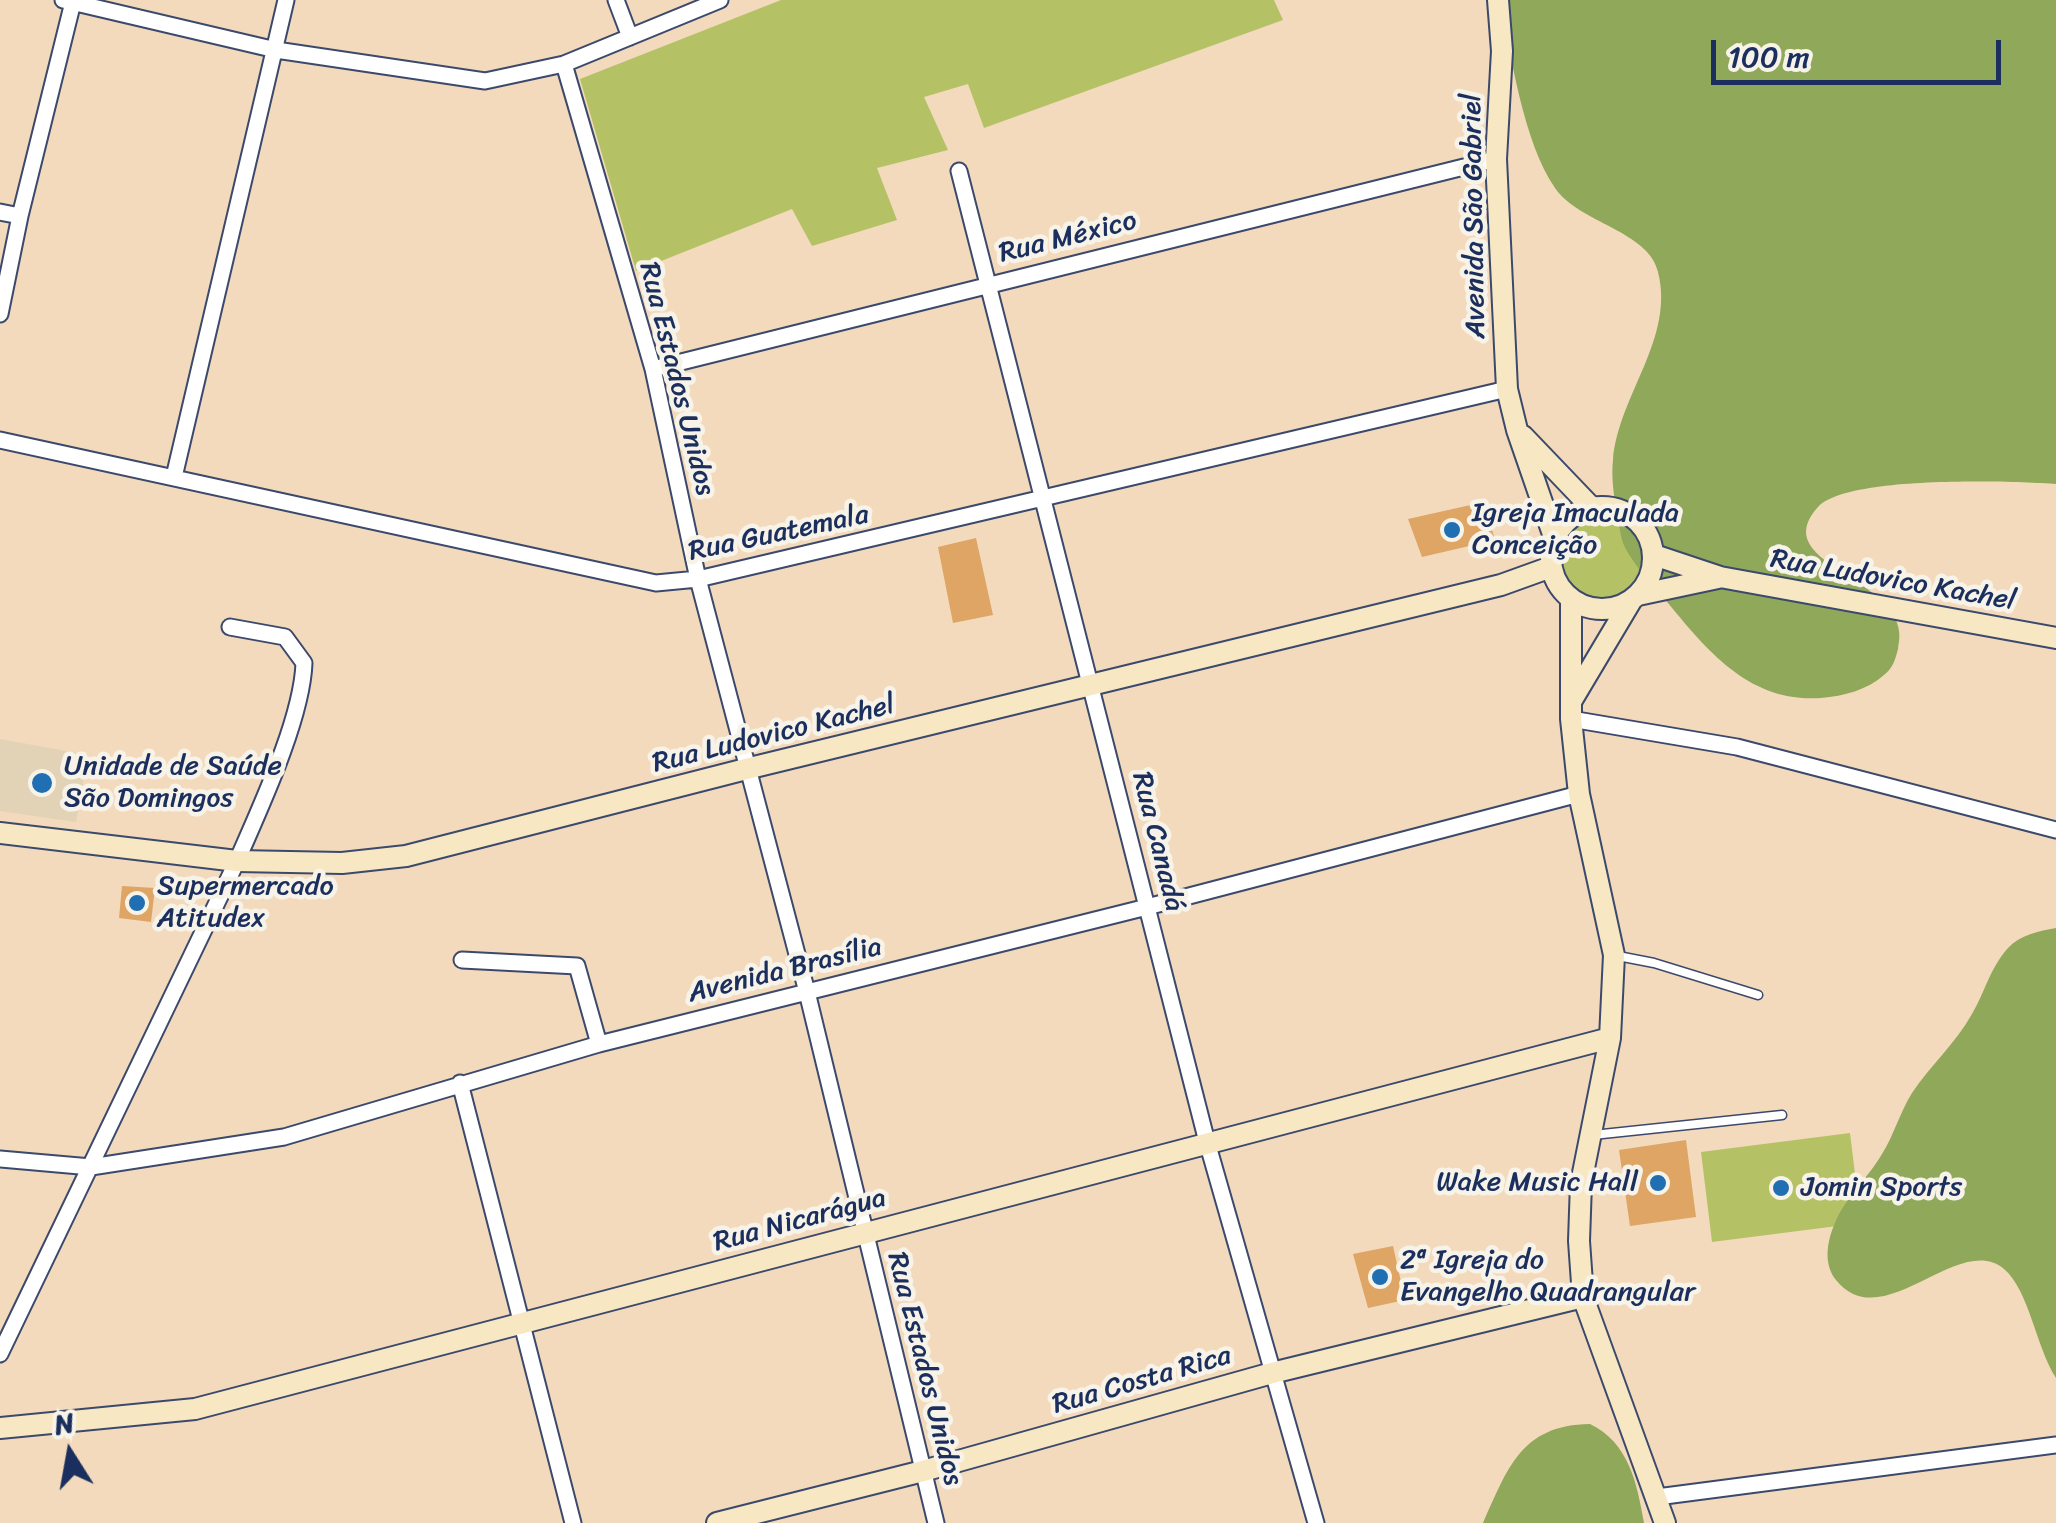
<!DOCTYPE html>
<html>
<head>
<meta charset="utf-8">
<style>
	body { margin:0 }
	#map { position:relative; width:2056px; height:1523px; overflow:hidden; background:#f3dabc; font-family:Sriracha,sans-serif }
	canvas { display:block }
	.north { position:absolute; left:20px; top:1403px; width:100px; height:100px; -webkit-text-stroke:8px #f7f3e8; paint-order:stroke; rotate:349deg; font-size:28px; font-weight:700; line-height:40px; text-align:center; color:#1b2f5e }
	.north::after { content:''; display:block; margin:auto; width:35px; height:45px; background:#1b2f5e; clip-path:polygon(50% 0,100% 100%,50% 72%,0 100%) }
	.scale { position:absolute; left:1711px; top:40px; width:290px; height:45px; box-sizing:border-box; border:5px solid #1b2f5e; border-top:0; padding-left:12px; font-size:30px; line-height:35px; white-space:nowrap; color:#1b2f5e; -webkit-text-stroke:8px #f7f3e8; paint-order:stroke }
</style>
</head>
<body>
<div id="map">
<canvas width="2056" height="1523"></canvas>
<div class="north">N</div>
<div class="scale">100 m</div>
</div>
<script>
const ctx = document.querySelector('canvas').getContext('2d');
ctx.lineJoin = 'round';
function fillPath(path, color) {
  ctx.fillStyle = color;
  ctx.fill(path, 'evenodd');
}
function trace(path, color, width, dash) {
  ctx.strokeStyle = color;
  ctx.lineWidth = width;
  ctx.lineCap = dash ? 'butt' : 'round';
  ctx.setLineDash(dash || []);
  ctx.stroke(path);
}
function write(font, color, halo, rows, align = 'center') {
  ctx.font = font + ' Sriracha,sans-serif';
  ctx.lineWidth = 9;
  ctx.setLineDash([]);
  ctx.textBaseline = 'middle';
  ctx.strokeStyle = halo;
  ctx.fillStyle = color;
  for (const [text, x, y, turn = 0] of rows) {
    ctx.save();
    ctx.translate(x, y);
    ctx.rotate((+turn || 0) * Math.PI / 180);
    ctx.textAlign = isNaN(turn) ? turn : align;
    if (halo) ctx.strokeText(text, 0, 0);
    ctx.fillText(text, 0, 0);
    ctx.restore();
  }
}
const built = new Path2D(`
	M 0,739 L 88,755 L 76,822 L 0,811 Z`);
const green = new Path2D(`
	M 781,0 L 1274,0 L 1283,20 L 984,128 L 968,84 L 924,97 L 948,150 L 877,168 L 897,220 L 812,246 L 792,209 L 636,271 L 580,79 Z
	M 1602,512 L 1628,521 L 1645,571 C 1594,662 1502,529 1602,512 Z
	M 1850,1133 L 1861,1223 L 1712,1242 L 1701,1152 Z`);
const forest = new Path2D(`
	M 1501,0 L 2056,0 L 2056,484 C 2013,481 1847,475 1818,507 C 1763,568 1918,577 1898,649 C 1895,660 1893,668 1884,675 C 1867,690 1844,696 1821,698 C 1751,703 1709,653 1668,603 C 1654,586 1632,564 1623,543 C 1620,534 1619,522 1617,513 C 1614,497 1611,477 1613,460 C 1618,396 1675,339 1658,272 C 1649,231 1579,223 1555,188 C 1524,143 1510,55 1501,0 Z
	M 2056,928 L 2056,1378 C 2036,1347 2029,1290 2004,1269 C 1958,1231 1883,1338 1836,1280 C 1823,1264 1827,1241 1835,1223 C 1845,1198 1868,1178 1882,1154 C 1894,1135 1900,1112 1912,1093 C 1930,1066 1956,1043 1972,1014 C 1985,992 1990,968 2008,948 C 2020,935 2039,931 2056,928 Z
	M 1590,1424 C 1629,1443 1637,1483 1644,1523 L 1483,1523 C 1508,1468 1521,1425 1590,1424 Z`);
const building = new Path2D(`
	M 1484,502 L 1495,540 L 1422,557 L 1408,519 Z
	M 976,538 L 993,615 L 953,623 L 938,547 Z
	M 122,886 L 155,888 L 151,922 L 119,918 Z
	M 1686,1140 L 1696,1217 L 1630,1226 L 1619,1150 Z
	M 1393,1246 L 1405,1300 L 1368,1308 L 1353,1254 Z`);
const lane = new Path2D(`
	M 1618,956 L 1654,963 L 1758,995
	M 1593,1135 L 1782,1115`);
const street = new Path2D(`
	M 63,0 L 276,50 L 485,81 L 564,64 L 720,0
	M 616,0 L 630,37
	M 564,64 L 653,369 L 698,579 L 807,992 L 936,1523
	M 959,171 L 1207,1142 L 1316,1523
	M 0,212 L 20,216
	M 0,314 L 20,216 L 73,2
	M 653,369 L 1496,159
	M 0,440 L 656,583 L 698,579 L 1507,389
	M 174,477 L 286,0
	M 1571,719 L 1737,747 L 2056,830
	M 462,960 L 577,966 L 599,1044
	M 460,1083 L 573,1523
	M 0,1159 L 91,1167 L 284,1137 L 599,1044 L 1147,907 L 1579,794
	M 0,1354 L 237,861 C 260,808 302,719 304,663 L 285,637 L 230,627
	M 1657,1497 L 2056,1445`);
const secondary = new Path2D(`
	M 1498,0 L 1502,51 L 1496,159 L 1507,389 L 1517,430 L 1554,537
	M 1523,436 L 1591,507
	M1551 558a51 51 0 1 1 102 0a51 51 0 1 1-102 0Z
	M 1654,555 L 1720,577 L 2056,638
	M 1638,595 L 1718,578
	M 1571,599 L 1571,719 L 1579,794 L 1614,955 L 1610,1038 L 1581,1183 L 1579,1241 L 1583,1297 L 1665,1523
	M 1572,700 L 1631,601
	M 0,833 L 237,861 L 342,863 L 406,856 L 746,769 L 1501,585 L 1551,567
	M 0,1428 L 195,1409 L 1610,1038
	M 717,1523 L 923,1471 L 1272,1373 L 1583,1297`);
const markers = [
	[1452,530,10,"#1f6fb2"],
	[42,783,12,"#1f6fb2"],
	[137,903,10,"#1f6fb2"],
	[1658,1183,10,"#1f6fb2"],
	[1781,1188,10,"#1f6fb2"],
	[1380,1277,10,"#1f6fb2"]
];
const streetNames = [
	["Avenida São Gabriel",1475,216,-91],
	["Rua México",1068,238,-14],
	["Rua Estados Unidos",676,379,76],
	["Rua Guatemala",779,534,-12],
	["Rua Ludovico Kachel",1893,581,10],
	["Rua Ludovico Kachel",774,735,-14],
	["Rua Canadá",1157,842,76],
	["Avenida Brasília",785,971,-14],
	["Rua Nicarágua",800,1221,-15],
	["Rua Estados Unidos",924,1369,76],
	["Rua Costa Rica",1142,1381,-16]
];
const poiNames = [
	["Igreja Imaculada",1472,514],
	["Conceição",1472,546],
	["Unidade de Saúde",64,767],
	["São Domingos",64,799],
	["Supermercado",157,887],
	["Atitudex",157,919],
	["Wake Music Hall",1638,1183,"right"],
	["Jomin Sports",1801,1188],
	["2ª Igreja do",1400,1261],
	["Evangelho Quadrangular",1400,1293]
];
fillPath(built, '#e2d2b6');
fillPath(green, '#b4c265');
fillPath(forest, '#8fa85a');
fillPath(building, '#dea564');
trace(lane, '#3b496c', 11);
trace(street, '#3b496c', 19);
trace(secondary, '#3b496c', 24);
trace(lane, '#fff', 8);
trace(street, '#fff', 15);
trace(secondary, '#f7e8c3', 20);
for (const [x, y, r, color] of markers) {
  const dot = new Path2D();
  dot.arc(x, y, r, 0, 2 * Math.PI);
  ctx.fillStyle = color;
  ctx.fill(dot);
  trace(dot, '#f7f3e8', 4);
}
write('28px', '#1b2f5e', '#f7f3e8', streetNames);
write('28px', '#1b2f5e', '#f7f3e8', poiNames, 'left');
</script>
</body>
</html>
